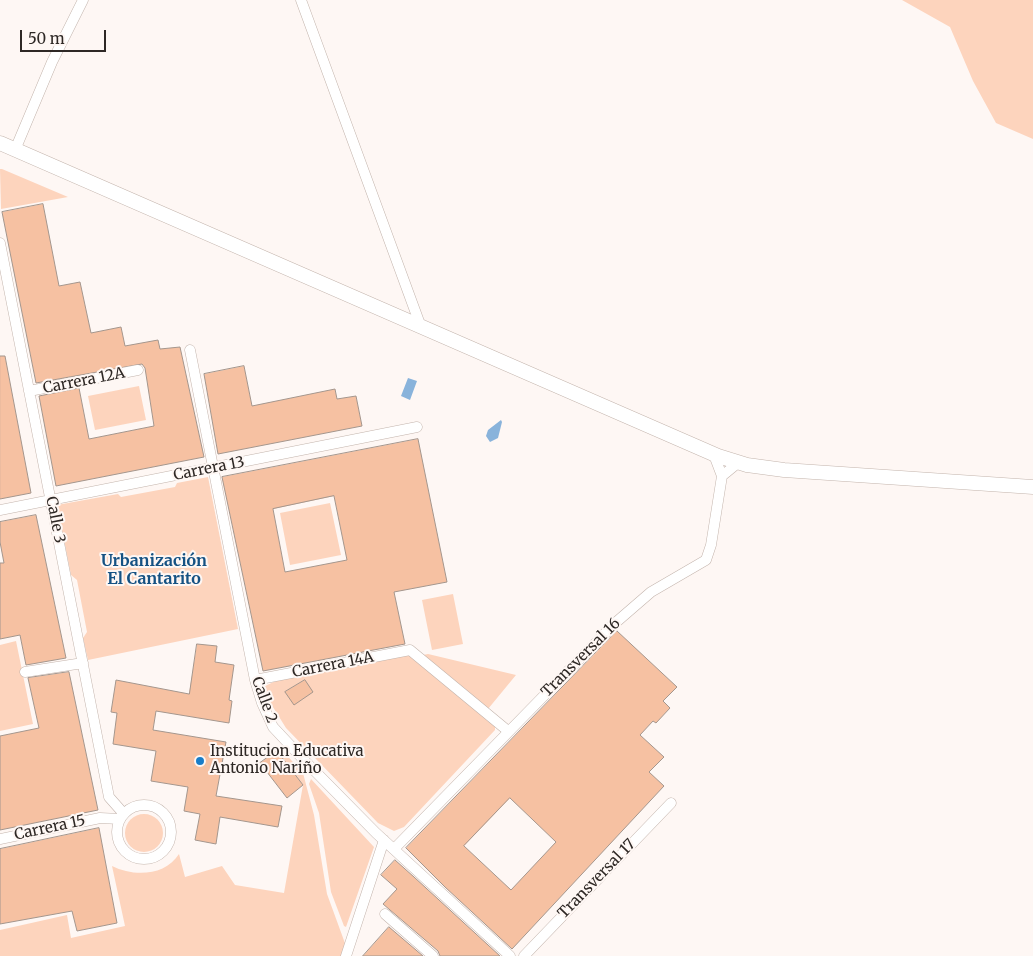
<!DOCTYPE html>
<html>
<head>
<meta charset="utf-8">
<style>
	body { margin:0 }
	#map { position:relative; width:1033px; height:956px; overflow:hidden; background:#fef7f4; font-family:Merriweather,serif }
	canvas { display:block }
	.scale { position:absolute; left:20px; top:30px; width:86px; height:22px; box-sizing:border-box; border:2px solid #2e2825; border-top:0; padding-left:6px; font-size:15px; line-height:18px; white-space:nowrap; color:#2e2825; -webkit-text-stroke:4px #fef7f4; paint-order:stroke }
</style>
</head>
<body>
<div id="map">
<canvas width="1033" height="956"></canvas>
<div class="scale">50 m</div>
</div>
<script>
const ctx = document.querySelector('canvas').getContext('2d');
ctx.lineJoin = 'round';
function fillPath(path, color) {
  ctx.fillStyle = color;
  ctx.fill(path, 'evenodd');
}
function trace(path, color, width, dash) {
  ctx.strokeStyle = color;
  ctx.lineWidth = width;
  ctx.lineCap = dash ? 'butt' : 'round';
  ctx.setLineDash(dash || []);
  ctx.stroke(path);
}
function write(font, color, halo, rows, align = 'center') {
  ctx.font = font + ' Merriweather,serif';
  ctx.lineWidth = 4;
  ctx.setLineDash([]);
  ctx.textBaseline = 'middle';
  ctx.strokeStyle = halo;
  ctx.fillStyle = color;
  for (const [text, x, y, turn = 0] of rows) {
    ctx.save();
    ctx.translate(x, y);
    ctx.rotate((+turn || 0) * Math.PI / 180);
    ctx.textAlign = isNaN(turn) ? turn : align;
    if (halo) ctx.strokeText(text, 0, 0);
    ctx.fillText(text, 0, 0);
    ctx.restore();
  }
}
const green = new Path2D(`
	M 902,0 L 1033,0 L 1033,139 L 996,123 L 973,81 L 950,27 Z
	M 0,169 L 2,169 L 68,197 L 1,209 Z
	M 139,386 L 146,420 L 95,430 L 88,396 Z
	M 208,477 L 238,629 L 88,660 L 83,638 L 87,632 L 77,580 L 71,575 L 57,505 L 118,494 L 121,497 L 175,487 L 177,483 Z
	M 330,503 L 341,555 L 290,565 L 280,513 Z
	M 453,594 L 463,644 L 432,650 L 422,600 Z
	M 16,641 L 33,724 L 0,731 L 0,645 Z
	M 410,653 L 495,726 L 495,730 L 404,827 L 394,831 L 378,823 L 286,728 L 268,699 L 265,686 L 282,678 Z
	M 428,654 L 516,675 L 488,709 L 423,655 Z
	M 281,749 L 303,773 L 314,815 L 327,894 L 346,946 L 343,956 L 0,956 L 0,930 L 67,915 L 71,938 L 125,926 L 112,866 C 134,877 165,876 179,854 L 185,877 L 222,866 L 235,885 L 284,893 L 303,785 L 277,751 Z
	M 311,779 L 374,847 L 346,927 L 344,926 L 331,892 L 319,813 L 309,784 Z
	M125 833a19 19 0 1 1 38 0a19 19 0 1 1-38 0Z`);
const water = new Path2D(`
	M 408,378 L 417,381 L 410,400 L 401,396 Z
	M 501,420 L 502,422 L 498,438 L 490,442 L 486,436 L 488,430 Z`);
const building = new Path2D(`
	M 43,204 L 59,286 L 80,282 L 91,333 L 121,327 L 125,346 L 158,340 L 160,349 L 180,347 L 204,457 L 56,486 L 39,396 L 79,388 L 89,439 L 154,426 L 145,368 L 142,364 L 36,383 L 2,212 Z
	M 0,356 L 5,356 L 31,493 L 0,499 Z
	M 244,366 L 252,406 L 335,389 L 337,399 L 356,396 L 362,426 L 218,454 L 204,374 Z
	M 418,439 L 447,582 L 394,592 L 405,644 L 263,671 L 222,477 ZM 334,496 L 347,560 L 285,572 L 273,509 Z
	M 36,515 L 66,658 L 26,665 L 20,635 L 0,639 L 0,563 L 4,563 L 0,542 L 0,522 Z
	M 617,631 L 677,687 L 663,701 L 670,708 L 656,723 L 653,721 L 640,735 L 664,757 L 649,772 L 664,786 L 512,949 L 445,887 L 406,848 ZM 510,798 L 556,842 L 511,890 L 464,846 Z
	M 197,644 L 217,646 L 215,662 L 234,665 L 229,700 L 232,701 L 229,723 L 156,711 L 153,730 L 226,742 L 216,796 L 282,806 L 278,827 L 220,817 L 216,844 L 195,840 L 200,814 L 184,811 L 188,787 L 151,781 L 156,751 L 113,744 L 117,713 L 111,712 L 116,680 L 189,694 Z
	M 69,672 L 98,810 L 0,830 L 0,736 L 39,728 L 28,678 Z
	M 305,680 L 313,692 L 294,705 L 285,692 Z
	M 277,751 L 303,785 L 287,798 L 260,763 Z
	M 99,828 L 117,923 L 77,931 L 72,911 L 0,924 L 0,849 Z
	M 395,860 L 414,877 L 500,956 L 440,956 L 438,951 L 383,904 L 397,889 L 381,875 Z
	M 389,927 L 423,956 L 363,956 Z`);
const street = new Path2D(`
	M 301,0 L 421,327
	M 15,150 L 52,62 L 83,0
	M 0,243 L 109,797 L 124,814
	M 190,350 L 255,680 L 262,703 L 273,727 L 302,758 L 376,833 L 510,956
	M 29,391 L 138,370
	M 722,476 L 739,462
	M 0,510 L 417,427
	M 25,672 L 83,663
	M 255,680 L 410,650 L 508,731
	M117 832a27 27 0 1 1 54 0a27 27 0 1 1-54 0Z
	M 0,839 L 100,818 L 120,819
	M 394,849 L 614,624 L 651,592 L 706,560 L 711,545 L 722,476 L 714,455
	M 385,914 L 433,956
	M 346,956 L 384,840
	M 524,956 L 671,803`);
const secondary = new Path2D(`
	M 0,143 L 718,456 L 747,465 L 784,470 L 1033,487`);
const markers = [
	[200,761,5,"#197dc8"]
];
const streetNames = [
	["Carrera 12A",84,381,-11],
	["Carrera 13",209,469,-11],
	["Calle 3",55,520,79],
	["Transversal 16",581,658,-45],
	["Carrera 14A",333,665,-11],
	["Calle 2",264,700,70],
	["Carrera 15",50,828,-12],
	["Transversal 17",597,879,-46]
];
const poiNames = [
	["Institucion Educativa",210,752],
	["Antonio Nariño",210,769]
];
const neighbourhoodNames = [
	["Urbanización",154,561],
	["El Cantarito",154,579]
];
fillPath(green, '#fdd4bd');
fillPath(water, '#89b3db');
fillPath(building, '#f6c1a2');
trace(building, '#a4968d', 1);
trace(street, '#c3b4ac', 11);
trace(secondary, '#c3b4ac', 15);
trace(street, '#fff', 10);
trace(secondary, '#fff', 14);
for (const [x, y, r, color] of markers) {
  const dot = new Path2D();
  dot.arc(x, y, r, 0, 2 * Math.PI);
  ctx.fillStyle = color;
  ctx.fill(dot);
  trace(dot, '#fef7f4', 2);
}
write('15px', '#2e2825', '#fef7f4', streetNames);
write('15px', '#2e2825', '#fef7f4', poiNames, 'left');
write('bold 16px', '#165283', '#fef7f4', neighbourhoodNames);
</script>
</body>
</html>
